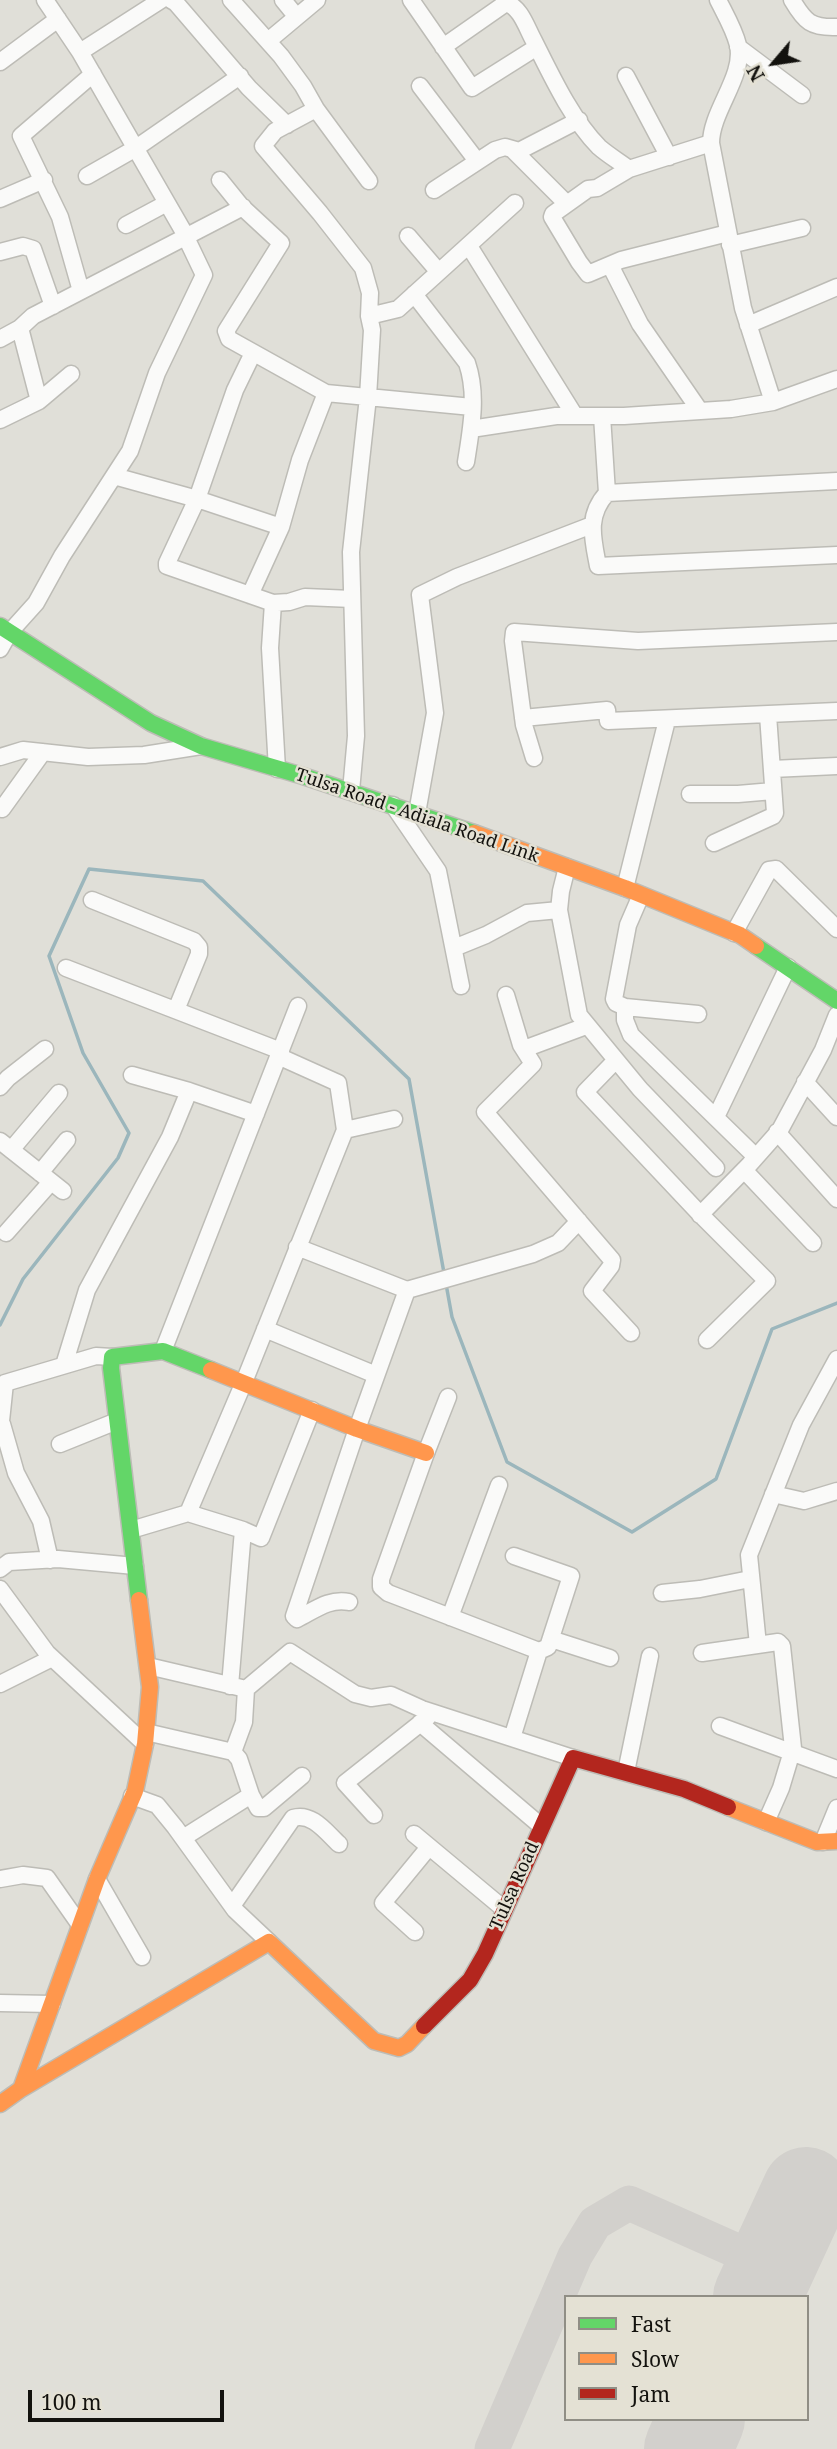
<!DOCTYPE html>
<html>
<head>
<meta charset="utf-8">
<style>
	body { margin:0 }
	#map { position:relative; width:837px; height:2449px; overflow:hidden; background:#e0dfd8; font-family:"Noto Serif",serif }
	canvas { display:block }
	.legend { position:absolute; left:564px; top:2295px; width:245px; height:126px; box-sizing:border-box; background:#e4e1d4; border:2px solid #908e85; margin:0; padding:9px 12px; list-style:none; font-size:21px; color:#13120e }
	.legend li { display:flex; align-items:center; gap:14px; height:35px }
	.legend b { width:35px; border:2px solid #908e85 }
	.north { position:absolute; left:739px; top:28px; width:70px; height:70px; -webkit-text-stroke:5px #e4e1d4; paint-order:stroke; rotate:241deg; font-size:19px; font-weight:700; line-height:28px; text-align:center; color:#13120e }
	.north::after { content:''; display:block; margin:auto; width:24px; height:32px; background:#13120e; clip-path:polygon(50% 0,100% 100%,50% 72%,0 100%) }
	.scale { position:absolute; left:28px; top:2390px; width:196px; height:32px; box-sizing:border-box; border:4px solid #13120e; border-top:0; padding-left:9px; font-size:21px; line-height:24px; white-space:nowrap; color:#13120e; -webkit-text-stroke:5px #e4e1d4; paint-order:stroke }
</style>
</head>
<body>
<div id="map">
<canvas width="837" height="2449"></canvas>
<ul class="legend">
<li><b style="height:9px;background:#63d668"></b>Fast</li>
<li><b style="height:9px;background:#ff974d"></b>Slow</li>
<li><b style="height:9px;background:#b3261e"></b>Jam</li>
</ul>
<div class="north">N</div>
<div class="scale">100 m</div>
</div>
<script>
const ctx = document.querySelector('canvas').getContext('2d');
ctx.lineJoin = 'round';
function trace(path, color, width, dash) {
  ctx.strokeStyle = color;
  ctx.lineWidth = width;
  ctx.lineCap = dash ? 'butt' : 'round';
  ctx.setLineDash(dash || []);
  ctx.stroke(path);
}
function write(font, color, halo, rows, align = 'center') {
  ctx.font = font + ' "Noto Serif",serif';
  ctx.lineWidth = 5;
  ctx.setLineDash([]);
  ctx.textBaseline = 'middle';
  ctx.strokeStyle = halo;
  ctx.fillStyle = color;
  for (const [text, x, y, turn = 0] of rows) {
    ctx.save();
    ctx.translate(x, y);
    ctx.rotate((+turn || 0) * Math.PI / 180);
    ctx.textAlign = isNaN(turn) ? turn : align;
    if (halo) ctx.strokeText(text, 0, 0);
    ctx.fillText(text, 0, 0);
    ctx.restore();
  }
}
const stream = new Path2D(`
	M 446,1284 L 452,1317 L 507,1462 L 632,1532 L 716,1479 L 772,1329 L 837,1303
	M 0,1325 L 23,1279 L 118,1158 L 129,1133 L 83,1053 L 49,956 L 89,869 L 203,881 L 409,1079 L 444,1273`);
const taxiway = new Path2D(`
	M 492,2449 L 575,2256 L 595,2223 L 629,2203 L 771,2266`);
const runway = new Path2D(`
	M 757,2297 L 806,2191
	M 688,2449 L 701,2419`);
const street = new Path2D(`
	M 45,0 L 80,52
	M 171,0 L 176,3 L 249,88 L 287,125
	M 231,0 L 281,56 L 303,86 L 316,109 L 369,181
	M 283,0 L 296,16
	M 411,0 L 472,88 L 537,47
	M 718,0 C 725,14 734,29 738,45 C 745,76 711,111 711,143 L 743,308 L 773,402
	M 792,0 C 805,22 811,28 837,27
	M 268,41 L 317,0
	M 443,47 L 506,3 C 521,7 527,29 534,41 C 551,75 572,120 599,147 C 608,155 620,162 629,169
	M 738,47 L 802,95
	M 0,62 L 58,19
	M 626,76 L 669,157
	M 420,86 L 477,161
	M 316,109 L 275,131 L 263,146 L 320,213 L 363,268 L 370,293 L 369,316 L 372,330 L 368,397 L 351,552 L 356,736 L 351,791
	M 711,143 L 629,169 L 597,188 L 588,189 L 553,214 L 552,217 L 579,262 L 588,274 L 621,260 L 728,233
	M 514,151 L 567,204
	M 87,176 L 136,148 L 240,76
	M 220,180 L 241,206 L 281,243 L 226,331 L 229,339 L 326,393 L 472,407
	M 434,190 L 495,150 L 505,147 L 519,151 L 579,120
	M 0,199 L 44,180
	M 126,225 L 167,203
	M 408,236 L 438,271
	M 730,245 L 802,228
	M 469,246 L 575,416
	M 0,252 L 23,246 L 33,249 L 53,306
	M 610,265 L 640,324 L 700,411
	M 81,291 L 60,217 L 21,136 L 93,74
	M 414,294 L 467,363 C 478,395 471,430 466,462
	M 369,316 L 398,309 L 515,203
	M 748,325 L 837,287
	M 20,328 L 39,401
	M 0,339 L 20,328 L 33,316 L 243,207
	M 253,353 L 235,390 L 197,499 L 167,563 L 167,566 L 273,603 L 289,602 L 305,597 L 352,599
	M 602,416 L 607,493 C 586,516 593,539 598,566 L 837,555
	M 0,420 L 39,401 L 71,374
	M 471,429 L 556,416 L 624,416 L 731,409 L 773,402 L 837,379
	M 114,476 L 197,499 L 281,527
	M 607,493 L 837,481
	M 250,595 L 281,527 L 300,460 L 326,393
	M 273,603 L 270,648 L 277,769
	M 0,649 L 9,633 L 36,603 L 62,556 L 130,451 L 157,373 L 204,275 L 182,229 L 80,52 L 161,0
	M 523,718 L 607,710 L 608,721 L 837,711
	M 0,757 L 23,750 L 88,757 L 144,755 L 201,746
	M 534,758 L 524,725 L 513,641 L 514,632 L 638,641 L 837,632
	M 772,769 L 837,766
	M 690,794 L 738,794 L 773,791
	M 393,805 L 438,871 L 461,986
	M 2,809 L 43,752
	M 417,813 L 435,713 L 420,595 L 457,577 L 592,525
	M 714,843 L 773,816 L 775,813 L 768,715
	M 567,867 L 561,891 L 559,910 L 579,1015 L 640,1089 L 716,1168
	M 625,888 L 667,720
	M 641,895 L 628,925 L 614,999 L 616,1003 L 625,1007 L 698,1014
	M 92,900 L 194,941 L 199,947 L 199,954 L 176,1010
	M 734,933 L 769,870 L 776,869 L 837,929
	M 454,948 L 486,935 L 527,913 L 559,910
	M 66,968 L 281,1051
	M 506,995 L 521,1045 L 533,1064 L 485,1112 L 612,1260 L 611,1266 L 592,1291 L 631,1333
	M 625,1007 L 625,1020 L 631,1035 L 755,1156
	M 524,1049 L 586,1026
	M 616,1060 L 585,1092 L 699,1213 L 767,1281 L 707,1340
	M 132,1075 L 189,1091 L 256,1114
	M 805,1082 L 837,1117
	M 0,1087 L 8,1078 L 45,1049
	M 716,1117 L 788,967
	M 345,1130 L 394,1119
	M 777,1132 L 837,1199
	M 0,1141 L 63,1191
	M 11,1150 L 59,1093
	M 744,1170 L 813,1243
	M 40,1173 L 67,1140
	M 700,1215 L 749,1165 L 780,1130 L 823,1050 L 837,1015
	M 6,1233 L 51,1182
	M 297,1247 L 407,1290 L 357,1429 L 294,1616 L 297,1619 C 315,1610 329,1598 349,1602
	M 407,1290 L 533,1254 L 558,1243 L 579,1221
	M 265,1329 L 376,1375
	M 163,1351 L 298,1006
	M 64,1365 L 87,1290 L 170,1137 L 189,1091
	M 448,1397 L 426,1453 L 381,1579 L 381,1587 L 388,1593 L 539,1651 L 548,1647 L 571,1576 L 514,1556
	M 1,1421 L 5,1383 L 96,1356 L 112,1357
	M 2,1424 L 16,1473 L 41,1521 L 50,1560
	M 60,1444 L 117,1421
	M 773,1494 L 804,1501 L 837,1491
	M 188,1513 L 244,1382 L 345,1130 L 338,1083 L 278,1056
	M 131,1530 L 188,1513 L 243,1530 L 261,1538 L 312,1410
	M 0,1569 L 9,1562 L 58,1559 L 135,1566
	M 0,1589 L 47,1653 L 145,1744
	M 662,1593 L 700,1589 L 750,1579
	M 450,1617 L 499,1485
	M 551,1639 L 610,1658
	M 758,1645 L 749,1555 L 801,1425 L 837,1359
	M 702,1653 L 778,1642 L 782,1646 L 793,1748 L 781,1788 L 766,1822
	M 148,1666 L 246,1689 L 290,1652 L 355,1694 L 371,1698 L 391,1695 L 422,1709 L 573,1758
	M 0,1684 L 52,1658
	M 230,1686 L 243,1530
	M 420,1723 L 541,1826
	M 720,1726 L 837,1769
	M 146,1732 L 233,1752 L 239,1759 L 251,1795 L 183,1838
	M 512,1738 L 539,1651
	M 233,1752 L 244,1722 L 246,1689
	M 626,1772 L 650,1656
	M 251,1795 L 258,1808 L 264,1808 L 302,1776
	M 132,1796 L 157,1805 L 175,1827 L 235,1910 L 269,1942
	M 374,1815 L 345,1783 L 427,1718
	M 414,1834 L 504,1909
	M 823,1842 L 837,1808
	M 0,1879 L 23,1875 L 47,1878 L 80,1925
	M 97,1879 L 142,1957
	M 232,1906 L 293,1818 C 312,1812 326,1832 339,1844
	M 415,1932 L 383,1903 L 429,1847
	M 0,2003 L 52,2004`);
const fast = new Path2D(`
	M 0,626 L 151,723 L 201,746 L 303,776 L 474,833
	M 756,946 L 837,1001
	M 139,1600 L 111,1368 L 112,1357 L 163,1351 L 211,1370`);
const slow = new Path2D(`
	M 474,833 L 625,888 L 740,935 L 756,946
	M 211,1370 L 357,1429 L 426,1453
	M 728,1807 L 817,1842 L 837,1841
	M 21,2089 L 97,1879 L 135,1791 L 145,1744 L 150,1687 L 139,1600
	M 0,2104 L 21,2089 L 269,1942 L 374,2041 L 399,2048 L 407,2044 L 424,2026`);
const jam = new Path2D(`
	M 424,2026 L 470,1980 L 485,1954 L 573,1758 L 684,1789 L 728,1807`);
const streetNames = [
	["Tulsa Road - Adiala Road Link",417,816,19],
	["Tulsa Road",515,1886,-66]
];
trace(stream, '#9bb6bc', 3.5);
trace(taxiway, '#d2d0cc', 35);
trace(runway, '#d2d0cc', 88);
trace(street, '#bdbcb6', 19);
trace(fast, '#bdbcb6', 19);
trace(slow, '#bdbcb6', 19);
trace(jam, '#bdbcb6', 19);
trace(street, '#fafaf9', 16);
trace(fast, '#63d668', 16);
trace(slow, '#ff974d', 16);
trace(jam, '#b3261e', 16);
write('18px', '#13120e', '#e4e1d4', streetNames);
</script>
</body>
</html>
